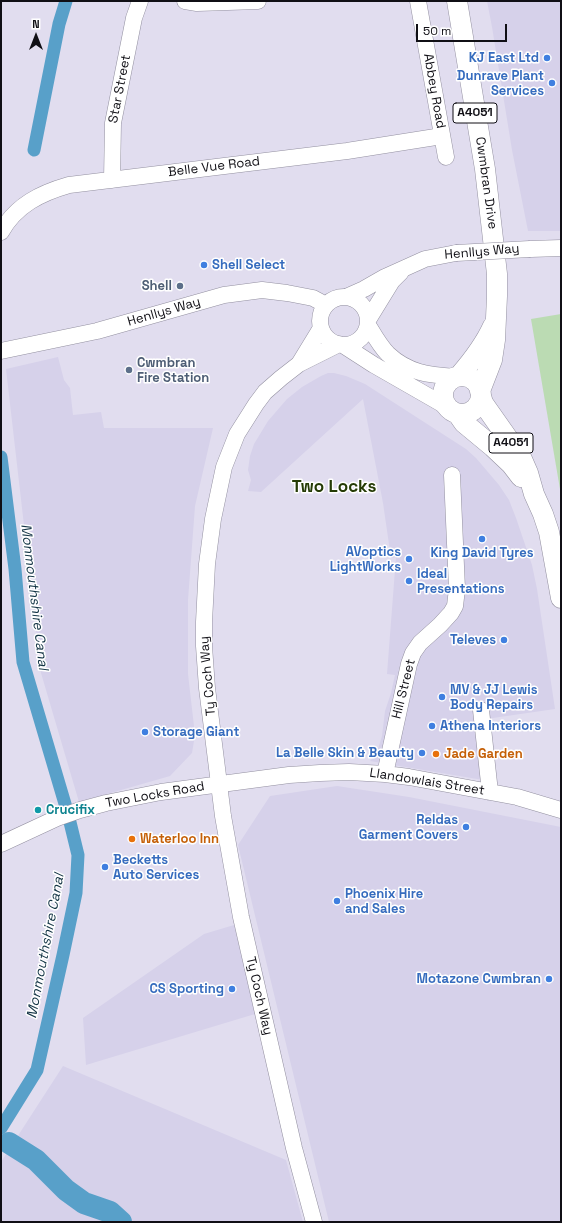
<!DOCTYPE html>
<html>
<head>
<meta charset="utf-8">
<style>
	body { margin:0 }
	#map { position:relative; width:562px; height:1223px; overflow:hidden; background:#e1ddef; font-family:"Space Grotesk",sans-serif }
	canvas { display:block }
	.frame { position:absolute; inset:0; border:2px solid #100f15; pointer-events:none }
	.north { position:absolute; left:16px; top:16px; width:40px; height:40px; -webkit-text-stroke:3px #fff; paint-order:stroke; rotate:0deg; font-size:11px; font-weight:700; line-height:16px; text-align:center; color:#100f15 }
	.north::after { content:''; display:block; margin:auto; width:14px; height:18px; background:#100f15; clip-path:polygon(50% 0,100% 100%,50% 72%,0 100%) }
	.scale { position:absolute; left:416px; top:24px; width:91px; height:18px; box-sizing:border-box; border:2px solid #100f15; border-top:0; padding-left:5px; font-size:12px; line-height:14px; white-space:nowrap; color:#100f15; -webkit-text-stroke:3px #fff; paint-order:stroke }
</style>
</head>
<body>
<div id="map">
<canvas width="562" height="1223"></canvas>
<div class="frame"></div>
<div class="north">N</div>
<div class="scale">50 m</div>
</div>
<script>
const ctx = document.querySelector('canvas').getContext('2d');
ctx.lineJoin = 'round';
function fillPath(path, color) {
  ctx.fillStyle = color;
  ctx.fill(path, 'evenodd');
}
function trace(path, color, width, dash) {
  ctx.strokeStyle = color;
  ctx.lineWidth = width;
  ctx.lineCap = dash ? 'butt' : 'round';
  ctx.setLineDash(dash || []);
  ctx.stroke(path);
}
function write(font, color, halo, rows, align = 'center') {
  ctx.font = font + ' "Space Grotesk",sans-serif';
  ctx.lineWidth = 3;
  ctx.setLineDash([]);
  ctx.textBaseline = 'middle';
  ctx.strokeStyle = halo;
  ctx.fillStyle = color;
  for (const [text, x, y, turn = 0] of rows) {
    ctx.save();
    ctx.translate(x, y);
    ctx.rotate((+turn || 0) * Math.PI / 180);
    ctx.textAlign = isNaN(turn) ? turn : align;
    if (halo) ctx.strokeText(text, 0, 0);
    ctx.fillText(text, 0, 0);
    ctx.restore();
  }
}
const built = new Path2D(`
	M 487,1 L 561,1 L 561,231 L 528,231 L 512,150 L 492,27 Z
	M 58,357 L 64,380 L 70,388 L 73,415 L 101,412 L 104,428 L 213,428 L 195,506 L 188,600 L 188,674 L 195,735 L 192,753 L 170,776 L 79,802 L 41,673 L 6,369 Z
	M 328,373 L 334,373 L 346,376 L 365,384 L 466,449 L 476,458 L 499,485 L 509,500 L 516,518 L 532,565 L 537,589 L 555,709 L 486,719 L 495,782 L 370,761 L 374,757 L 378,749 L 382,736 L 385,711 L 391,693 L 395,675 L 387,674 L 396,557 L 391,558 L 383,503 L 363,399 L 261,492 L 248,491 L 251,480 L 248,470 L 250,456 L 254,444 L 268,421 L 287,399 L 302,387 L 321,376 Z
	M 337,786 L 409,797 L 561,827 L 561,1222 L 329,1222 L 238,845 L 270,796 Z
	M 234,925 L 255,1014 L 86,1065 L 83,1018 L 204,934 Z
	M 63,1066 L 286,1160 L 303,1222 L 1,1222 L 1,1162 Z`);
const green = new Path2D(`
	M 561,314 L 561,495 L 531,319 Z`);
const canal = new Path2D(`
	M 34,150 L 59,24 L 66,1
	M 1,457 L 15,569 L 23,662 L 68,814 L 78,855 L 76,893 L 63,955 L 37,1070 L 1,1128`);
const river = new Path2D(`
	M 9,1143 L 36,1160 L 66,1190 L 84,1203 L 110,1212 L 121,1222`);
const minor = new Path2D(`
	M 185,1 L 197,3 L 258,1
	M 418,1 L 446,157
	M 112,180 L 113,123 L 134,18 L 140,1
	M 1,232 C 16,205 41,193 69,185 L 347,151 L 442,136
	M 530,249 L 561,248
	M 346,297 L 364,289 L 385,277 L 425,259 L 456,253
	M320 321a24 24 0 1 1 48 0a24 24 0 1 1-48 0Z
	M 368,320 L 392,281 L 401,272
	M 368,325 C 374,335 380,346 388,354 C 408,373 429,375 455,377
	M 343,345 L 374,365 L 449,408
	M 1,351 L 97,331 L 224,295 L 262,290 L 287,293 L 313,298 L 326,305
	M 299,364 L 321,328
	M 481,710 L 490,792
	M 385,774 L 409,664 L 413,653 L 420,643 L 440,625 L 451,613 L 455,606 L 457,589 L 452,475
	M 1,844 L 57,818 L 80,810 L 106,803 L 161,792 L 289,775 L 320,773 L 349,772 L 385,774 L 409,777 L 517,797 L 561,810
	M 314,1222 L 294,1148 L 241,917 L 223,816 L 207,688 L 204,646 L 204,622 L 207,564 L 213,519 L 224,467 L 237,434 L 256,404 L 265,392 L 281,378 L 299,364 L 339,344`);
const major = new Path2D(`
	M 457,1 L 485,169 L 497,274 L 497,296 L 495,340 L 492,360 L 480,391
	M 459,376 C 472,361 485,344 493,326
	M443 395a19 19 0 1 1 38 0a19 19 0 1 1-38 0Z
	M 481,396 L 483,403 L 521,457 L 528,473 L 534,494 L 543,514 L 549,532 L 561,598
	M 457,413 L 464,423 L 493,447 L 511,464 L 521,477`);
const minorBridge = new Path2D(`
	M 456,253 L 530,249`);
const markers = [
	[547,58,4,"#3f7fe0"],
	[552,83,4,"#3f7fe0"],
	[204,265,4,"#3f7fe0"],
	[180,286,4,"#5c6f8a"],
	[129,370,4,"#5c6f8a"],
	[482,539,4,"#3f7fe0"],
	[409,559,4,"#3f7fe0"],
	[409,581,4,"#3f7fe0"],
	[504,640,4,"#3f7fe0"],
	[442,697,4,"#3f7fe0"],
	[432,726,4,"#3f7fe0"],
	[145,732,4,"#3f7fe0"],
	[422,753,4,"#3f7fe0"],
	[436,754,4,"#e8710a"],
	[38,810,4,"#0f9aa8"],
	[466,827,4,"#3f7fe0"],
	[132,839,4,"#e8710a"],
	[105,867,4,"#3f7fe0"],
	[337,901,4,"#3f7fe0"],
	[549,979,4,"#3f7fe0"],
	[232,989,4,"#3f7fe0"]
];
const shields = [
	[475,113,44],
	[511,443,44]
];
const shieldNames = [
	["A4051",475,113],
	["A4051",511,443]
];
const shopNames = [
	["KJ East Ltd",539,58],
	["Dunrave Plant",544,76],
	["Services",544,91],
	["Shell Select",212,265,"left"],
	["AVoptics",401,552],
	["LightWorks",401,567],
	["King David Tyres",482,553,"center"],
	["Ideal",417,574,"left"],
	["Presentations",417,589,"left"],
	["Televes",496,640],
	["MV & JJ Lewis",450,690,"left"],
	["Body Repairs",450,705,"left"],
	["Athena Interiors",440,726,"left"],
	["Storage Giant",153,732,"left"],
	["La Belle Skin & Beauty",414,753],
	["Reldas",458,820],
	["Garment Covers",458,835],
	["Becketts",113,860,"left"],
	["Auto Services",113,875,"left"],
	["Phoenix Hire",345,894,"left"],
	["and Sales",345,909,"left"],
	["Motazone Cwmbran",541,979],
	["CS Sporting",224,989]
];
const streetNames = [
	["Star Street",120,89,-79],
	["Abbey Road",434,91,80],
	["Belle Vue Road",214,167,-7],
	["Cwmbran Drive",486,183,82],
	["Henllys Way",482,252,-5],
	["Henllys Way",164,312,-16],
	["Ty Coch Way",208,676,-95],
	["Hill Street",404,689,-76],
	["Llandowlais Street",427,782,9],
	["Two Locks Road",155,795,-10],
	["Ty Coch Way",259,996,77]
];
const serviceNames = [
	["Shell",172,286],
	["Cwmbran",137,363,"left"],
	["Fire Station",137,378,"left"]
];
const foodNames = [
	["Jade Garden",444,754],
	["Waterloo Inn",140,839]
];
const cultureNames = [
	["Crucifix",46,810]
];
const waterNames = [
	["Monmouthshire Canal",34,597,83],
	["Monmouthshire Canal",46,946,-79]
];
const districtNames = [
	["Two Locks",334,487]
];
fillPath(built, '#d6d1ea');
fillPath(green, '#bbdbb3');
trace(canal, '#58a0c9', 13);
trace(river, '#58a0c9', 22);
trace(minor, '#9390a0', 17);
trace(major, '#9390a0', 21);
trace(minor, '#fff', 16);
trace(major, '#fff', 20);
trace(minorBridge, '#9390a0', 17, []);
trace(minorBridge, '#fff', 16);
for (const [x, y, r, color] of markers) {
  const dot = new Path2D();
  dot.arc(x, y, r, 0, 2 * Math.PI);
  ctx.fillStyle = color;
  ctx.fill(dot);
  trace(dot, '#fff', 1.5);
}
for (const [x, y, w] of shields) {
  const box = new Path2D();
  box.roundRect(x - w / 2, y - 10, w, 20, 3);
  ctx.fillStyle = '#fff';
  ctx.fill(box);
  trace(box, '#100f15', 1);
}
write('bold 12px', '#100f15', null, shieldNames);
write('bold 13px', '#366cbe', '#fff', shopNames, 'right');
write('13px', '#100f15', '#fff', streetNames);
write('bold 13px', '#4e5e75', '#fff', serviceNames, 'right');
write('bold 13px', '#c56008', '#fff', foodNames, 'left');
write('bold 13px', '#0d838f', '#fff', cultureNames, 'left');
write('italic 14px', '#133445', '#fff', waterNames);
write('bold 17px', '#253b06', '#fff', districtNames);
</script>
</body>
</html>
